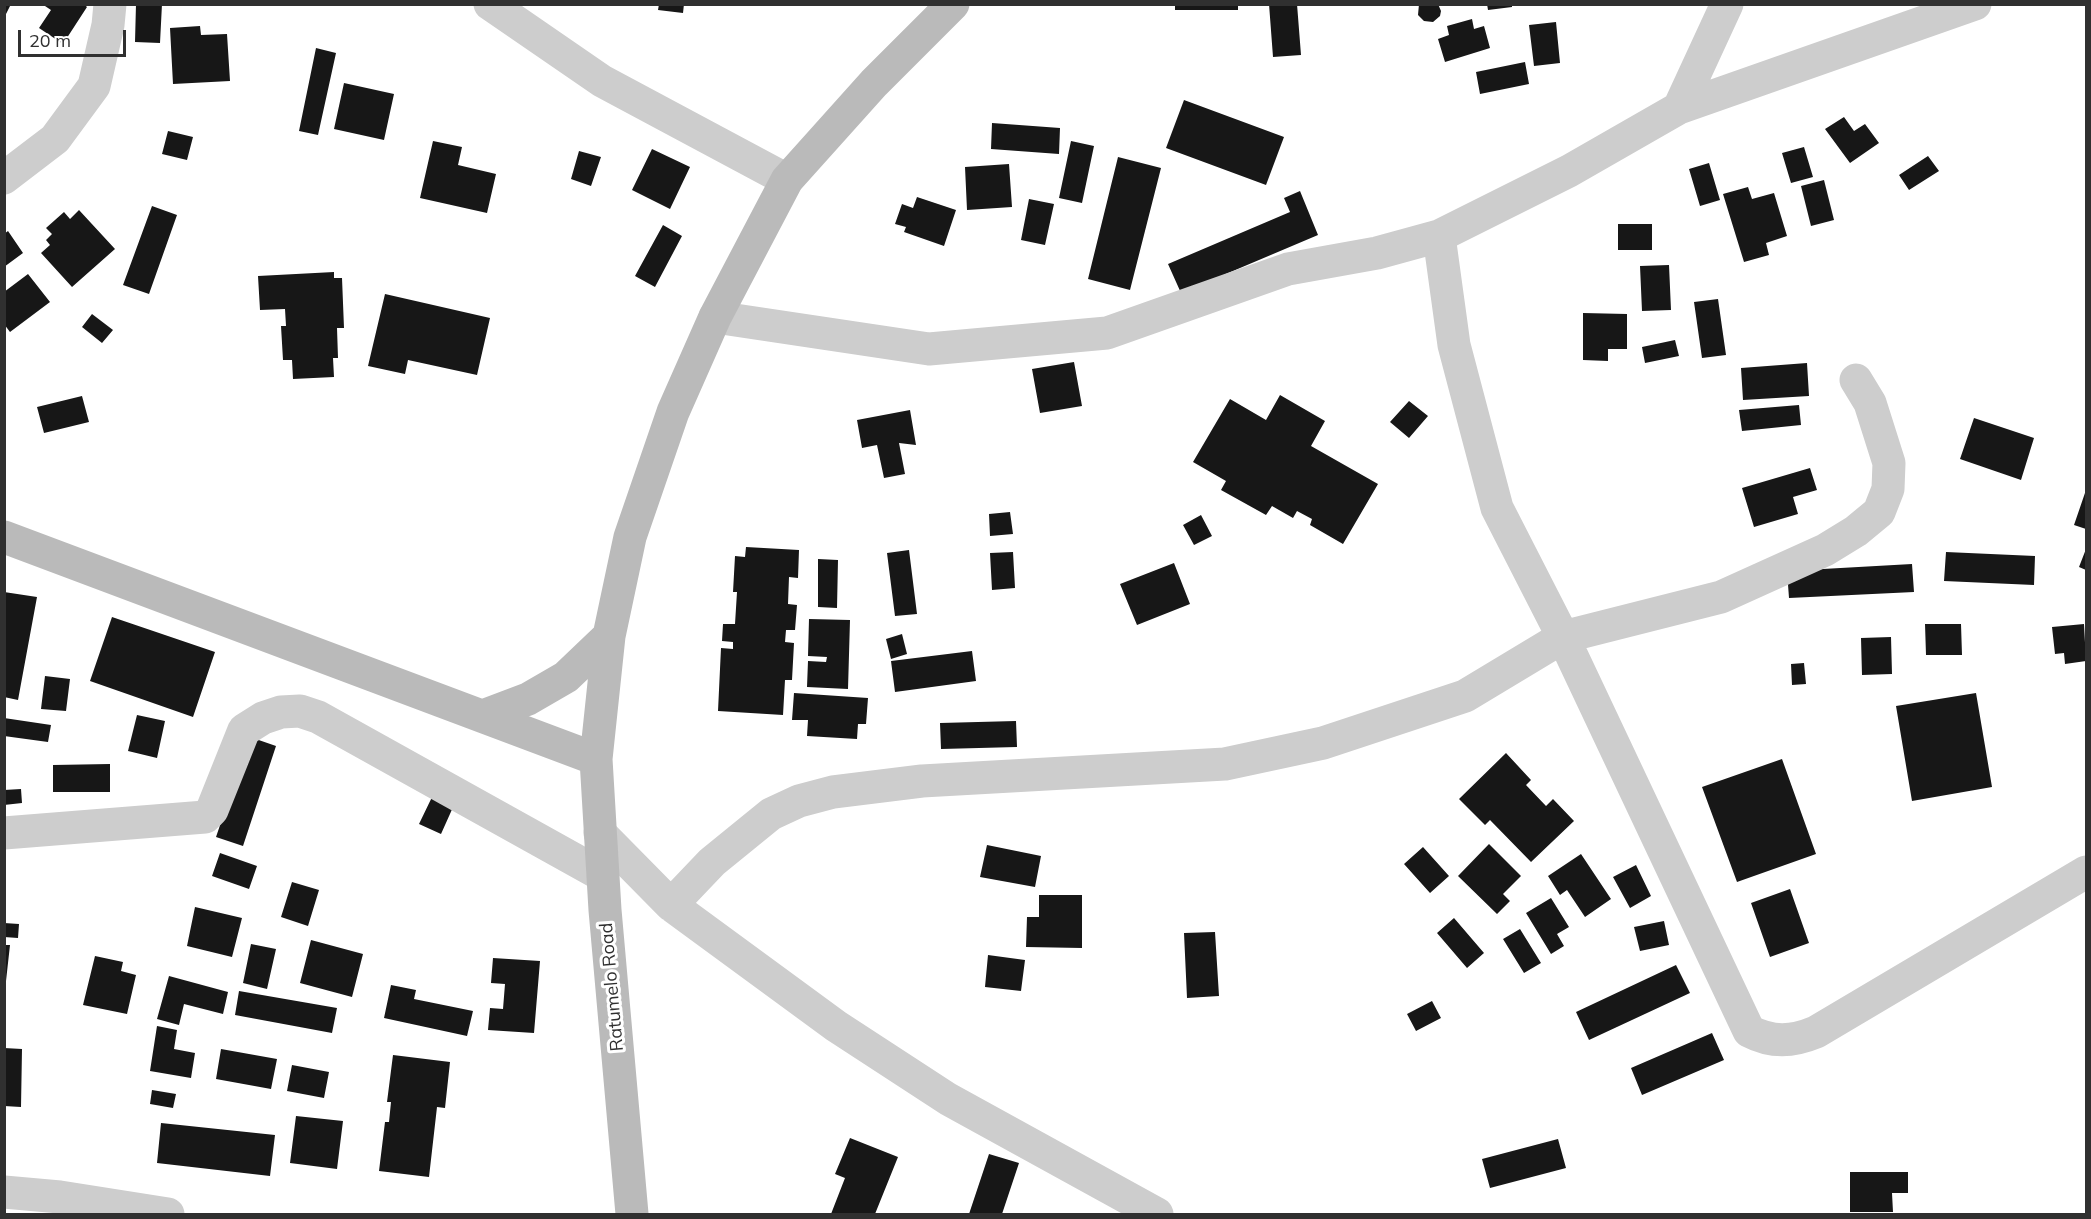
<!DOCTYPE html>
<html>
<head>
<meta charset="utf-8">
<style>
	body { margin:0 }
	#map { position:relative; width:2091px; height:1219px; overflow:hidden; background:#fff; font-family:Mulish,sans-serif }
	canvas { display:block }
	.frame { position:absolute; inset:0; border:6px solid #303030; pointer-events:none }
	.scale { position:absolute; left:18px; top:30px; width:108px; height:27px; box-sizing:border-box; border:3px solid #303030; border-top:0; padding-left:8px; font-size:18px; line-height:21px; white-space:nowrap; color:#303030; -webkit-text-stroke:4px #fff; paint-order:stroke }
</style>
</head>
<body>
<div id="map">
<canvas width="2091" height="1219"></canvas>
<div class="frame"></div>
<div class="scale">20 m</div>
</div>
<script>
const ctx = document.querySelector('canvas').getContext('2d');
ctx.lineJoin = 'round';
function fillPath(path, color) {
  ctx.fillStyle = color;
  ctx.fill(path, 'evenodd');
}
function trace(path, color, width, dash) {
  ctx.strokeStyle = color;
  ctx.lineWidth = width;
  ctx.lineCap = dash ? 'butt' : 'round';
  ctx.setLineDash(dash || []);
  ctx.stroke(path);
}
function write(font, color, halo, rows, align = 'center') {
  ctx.font = font + ' Mulish,sans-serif';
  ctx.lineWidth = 6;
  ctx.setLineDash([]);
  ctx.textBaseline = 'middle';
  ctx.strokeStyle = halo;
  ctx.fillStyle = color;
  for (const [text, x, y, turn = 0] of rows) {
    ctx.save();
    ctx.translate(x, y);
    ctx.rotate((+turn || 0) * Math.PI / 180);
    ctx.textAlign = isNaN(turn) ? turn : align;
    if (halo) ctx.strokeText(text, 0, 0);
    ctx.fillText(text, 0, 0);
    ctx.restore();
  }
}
const building = new Path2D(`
	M 4,4 L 11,4 L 4,18 Z
	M 42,4 L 84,4 L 87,7 L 63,44 L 39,28 L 51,10 Z
	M 136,4 L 162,4 L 160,43 L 135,42 Z
	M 659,4 L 684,4 L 683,13 L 658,10 Z
	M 1175,4 L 1238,4 L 1238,10 L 1175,10 Z
	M 1269,4 L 1297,4 L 1301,55 L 1273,57 Z
	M 1419,4 L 1438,4 L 1441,11 L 1440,16 L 1433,22 L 1424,21 L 1418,15 Z
	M 1487,4 L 1512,4 L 1512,7 L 1488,10 Z
	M 1472,19 L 1474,29 L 1484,26 L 1490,48 L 1445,62 L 1438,39 L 1449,35 L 1447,26 Z
	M 1556,22 L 1560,63 L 1534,66 L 1529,25 Z
	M 200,26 L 201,35 L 227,34 L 230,81 L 173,84 L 170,28 Z
	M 316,48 L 336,53 L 318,135 L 299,131 Z
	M 1525,62 L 1529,84 L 1480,94 L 1476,72 Z
	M 344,83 L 394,94 L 384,140 L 334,129 Z
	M 1184,100 L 1284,137 L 1266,185 L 1166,148 Z
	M 1844,117 L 1854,131 L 1865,124 L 1879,143 L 1850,163 L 1825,129 Z
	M 992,123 L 1060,128 L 1059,154 L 991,149 Z
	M 168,131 L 193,137 L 187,160 L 162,154 Z
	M 433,141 L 462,147 L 458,165 L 496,174 L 487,213 L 420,198 Z
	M 1071,141 L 1094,146 L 1082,203 L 1059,198 Z
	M 1804,147 L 1813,177 L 1791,183 L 1782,153 Z
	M 652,149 L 690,167 L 670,209 L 632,190 Z
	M 579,151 L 601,157 L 591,186 L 571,179 Z
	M 1928,156 L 1939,171 L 1909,190 L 1899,175 Z
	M 1118,157 L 1161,168 L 1130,290 L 1088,279 Z
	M 1709,163 L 1720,200 L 1700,206 L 1689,169 Z
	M 1009,164 L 1012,207 L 967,210 L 965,167 Z
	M 1824,180 L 1834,220 L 1811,226 L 1801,186 Z
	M 1748,187 L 1752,199 L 1774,193 L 1787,236 L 1766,243 L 1769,255 L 1744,262 L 1723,194 Z
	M 1300,191 L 1318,235 L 1181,293 L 1168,264 L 1290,212 L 1284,198 Z
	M 917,197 L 956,210 L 944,246 L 904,232 L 906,227 L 895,224 L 902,204 L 913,208 Z
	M 1029,199 L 1054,204 L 1045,245 L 1021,240 Z
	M 152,206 L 177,215 L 149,294 L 123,285 Z
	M 79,210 L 115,249 L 72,287 L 41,253 L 50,245 L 46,240 L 52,234 L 46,228 L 64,212 L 70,219 Z
	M 1618,224 L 1652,224 L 1652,250 L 1618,250 Z
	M 663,225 L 682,236 L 655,287 L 635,276 Z
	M 8,231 L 23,253 L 4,267 L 4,234 Z
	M 1669,265 L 1671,310 L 1642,311 L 1640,266 Z
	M 334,272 L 334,278 L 342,278 L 344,328 L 337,328 L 338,358 L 333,358 L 334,377 L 293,379 L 292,360 L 283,360 L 281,326 L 286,326 L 285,309 L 260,310 L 258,276 Z
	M 28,274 L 50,302 L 10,332 L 4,324 L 4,292 Z
	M 385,294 L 490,318 L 477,375 L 408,360 L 405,374 L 368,366 Z
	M 1718,299 L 1726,355 L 1702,358 L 1694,302 Z
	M 1583,313 L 1627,314 L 1627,349 L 1608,349 L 1608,361 L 1583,360 Z
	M 92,314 L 113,330 L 102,343 L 82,327 Z
	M 1675,340 L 1679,356 L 1645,363 L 1642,347 Z
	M 1074,362 L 1082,406 L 1040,413 L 1032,369 Z
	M 1807,363 L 1809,396 L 1743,400 L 1741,368 Z
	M 1280,395 L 1325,421 L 1311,446 L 1378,484 L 1343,544 L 1310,525 L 1312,519 L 1297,511 L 1293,518 L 1272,506 L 1266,515 L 1221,490 L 1226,481 L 1193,462 L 1230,399 L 1266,420 Z
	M 82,396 L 89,422 L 44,433 L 37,407 Z
	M 1409,401 L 1428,416 L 1409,438 L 1390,422 Z
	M 1799,405 L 1801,425 L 1742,431 L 1739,410 Z
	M 910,410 L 916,445 L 899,443 L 905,474 L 884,478 L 877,445 L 862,448 L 857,420 Z
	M 1974,418 L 2034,438 L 2021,480 L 1960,459 Z
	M 1810,468 L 1817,490 L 1793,497 L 1798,514 L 1754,527 L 1742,488 Z
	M 2086,490 L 2086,529 L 2074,525 Z
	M 1010,512 L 1013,534 L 990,536 L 989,514 Z
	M 1201,515 L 1212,536 L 1194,545 L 1183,525 Z
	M 746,547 L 799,550 L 798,578 L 789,577 L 788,604 L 797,605 L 795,630 L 786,630 L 785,642 L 794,643 L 792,680 L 785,680 L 783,715 L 718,711 L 721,648 L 733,649 L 733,642 L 722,641 L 723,624 L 735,624 L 737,592 L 733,592 L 735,556 L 745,557 Z
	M 2086,549 L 2086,570 L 2079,567 Z
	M 909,550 L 917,614 L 895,616 L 887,553 Z
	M 1013,552 L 1015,588 L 992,590 L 990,553 Z
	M 1946,552 L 2035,556 L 2034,585 L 1944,581 Z
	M 818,559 L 838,560 L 837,608 L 818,607 Z
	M 1174,563 L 1190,604 L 1137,625 L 1120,584 Z
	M 1912,564 L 1914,592 L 1789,598 L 1787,571 Z
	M 4,592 L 37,597 L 18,700 L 4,697 Z
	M 112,617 L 215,652 L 193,717 L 90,681 Z
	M 809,619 L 850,620 L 848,689 L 807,687 L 808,661 L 826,662 L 827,657 L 808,656 Z
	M 1925,624 L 1961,624 L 1962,655 L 1926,655 Z
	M 2084,624 L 2086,661 L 2065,664 L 2064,653 L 2055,654 L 2052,627 Z
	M 902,634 L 907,654 L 891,659 L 886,639 Z
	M 1891,637 L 1892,674 L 1862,675 L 1861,638 Z
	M 972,651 L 976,681 L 895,692 L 891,661 Z
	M 1804,663 L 1806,684 L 1792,685 L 1791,664 Z
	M 45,676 L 70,679 L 66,711 L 41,709 Z
	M 794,693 L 868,698 L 866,724 L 858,724 L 857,739 L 807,736 L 808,720 L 792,720 Z
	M 1976,693 L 1992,787 L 1912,801 L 1896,706 Z
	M 137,715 L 165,721 L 157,758 L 128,751 Z
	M 4,718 L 51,725 L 48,742 L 4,736 Z
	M 1016,721 L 1017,747 L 941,749 L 940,723 Z
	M 250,737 L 276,746 L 243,846 L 216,837 Z
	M 1506,753 L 1531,780 L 1526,785 L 1546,806 L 1553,799 L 1574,821 L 1531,862 L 1490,820 L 1485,825 L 1459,799 Z
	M 1782,759 L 1816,854 L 1737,882 L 1702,787 Z
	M 110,764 L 110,792 L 53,792 L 53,765 Z
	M 21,789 L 22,803 L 4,805 L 4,790 Z
	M 433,795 L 454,805 L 441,834 L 419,824 Z
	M 1489,844 L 1521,876 L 1503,894 L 1510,901 L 1497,914 L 1458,876 Z
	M 987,845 L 1041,856 L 1035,887 L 980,877 Z
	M 1423,847 L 1449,876 L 1430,893 L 1404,864 Z
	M 220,853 L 257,866 L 249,889 L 212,876 Z
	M 1581,854 L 1611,899 L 1585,917 L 1567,890 L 1560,895 L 1548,876 Z
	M 1636,865 L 1651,896 L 1630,908 L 1613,877 Z
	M 292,882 L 319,890 L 308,926 L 281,917 Z
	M 1790,889 L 1809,943 L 1770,957 L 1751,903 Z
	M 1039,895 L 1082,895 L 1082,948 L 1026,947 L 1027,917 L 1039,917 Z
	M 1551,898 L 1569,927 L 1557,934 L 1564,946 L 1551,954 L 1526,913 Z
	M 195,907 L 242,918 L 232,957 L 187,946 Z
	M 1454,918 L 1484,953 L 1467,968 L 1437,933 Z
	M 1664,921 L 1669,945 L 1640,951 L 1634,927 Z
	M 4,923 L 19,924 L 18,938 L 4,937 Z
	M 1520,929 L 1541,963 L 1524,973 L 1503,939 Z
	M 1215,932 L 1219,996 L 1187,998 L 1184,933 Z
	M 311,940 L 363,954 L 352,997 L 300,983 Z
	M 251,944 L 276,949 L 267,989 L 243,983 Z
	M 4,945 L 10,945 L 6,981 L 4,981 Z
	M 988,955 L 1025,960 L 1021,991 L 985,987 Z
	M 95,956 L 123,962 L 121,971 L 136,975 L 127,1014 L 83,1005 Z
	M 493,958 L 540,961 L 534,1033 L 488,1030 L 490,1008 L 503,1009 L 505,984 L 491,983 Z
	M 1676,965 L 1690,993 L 1589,1040 L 1576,1012 Z
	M 169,976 L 228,992 L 223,1014 L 184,1004 L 179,1025 L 157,1019 Z
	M 391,985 L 416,990 L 414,999 L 473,1011 L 467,1036 L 384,1018 Z
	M 239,991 L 337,1008 L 332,1033 L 235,1015 Z
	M 1432,1001 L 1441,1018 L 1416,1031 L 1407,1014 Z
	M 157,1026 L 177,1030 L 174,1049 L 195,1053 L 191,1078 L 150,1071 Z
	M 1712,1033 L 1724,1060 L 1642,1095 L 1631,1068 Z
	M 4,1048 L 22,1049 L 21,1107 L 4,1106 Z
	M 221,1049 L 277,1059 L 271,1089 L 216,1079 Z
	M 393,1055 L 450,1062 L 445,1108 L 437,1107 L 429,1177 L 379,1171 L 385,1122 L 389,1122 L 391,1102 L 387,1102 Z
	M 292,1065 L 329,1072 L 324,1098 L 287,1091 Z
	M 152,1090 L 176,1094 L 173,1108 L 150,1104 Z
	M 296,1116 L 343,1121 L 337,1169 L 290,1163 Z
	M 161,1123 L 275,1135 L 270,1176 L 157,1163 Z
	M 850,1138 L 898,1157 L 875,1214 L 831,1214 L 845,1178 L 835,1174 Z
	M 1558,1139 L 1566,1168 L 1490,1188 L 1482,1159 Z
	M 989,1154 L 1019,1163 L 1002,1214 L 969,1214 Z
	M 1850,1172 L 1908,1172 L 1908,1193 L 1892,1193 L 1893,1212 L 1850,1212 Z`);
const street = new Path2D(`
	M 490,4 L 602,81 L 787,180
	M 1679,108 L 1727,4
	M 4,178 L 55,139 L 94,86 L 108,25 L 110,4
	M 1439,236 L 1454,345 L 1497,508 L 1563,637 L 1749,1031 C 1772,1043 1792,1042 1816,1032 L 2086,872
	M 715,317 L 929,349 L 1107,333 L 1288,269 L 1377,253 L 1439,236 L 1569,171 L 1679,108 L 1975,4
	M 4,833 L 205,817 L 212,810 L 244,730 L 263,718 L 281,712 L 300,711 L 318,717 L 602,875
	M 600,833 L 671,905 L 712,862 L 771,814 L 799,801 L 833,792 L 922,781 L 1225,764 L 1323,743 L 1465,696 L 1563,637 L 1721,597 L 1825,550 L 1856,531 L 1879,512 L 1888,489 L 1889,463 L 1870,403 L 1856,380
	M 671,905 L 836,1026 L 948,1099 L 1157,1214
	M 4,1192 L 60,1197 L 168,1214`);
const secondary = new Path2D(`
	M 4,537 L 596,759
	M 483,716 L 528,699 L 566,677 L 609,636
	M 632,1214 L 605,910 L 596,759 L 609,636 L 630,537 L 673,412 L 715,317 L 787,180 L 874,83 L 953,4`);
const streetNames = [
	["Ratumelo Road",612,987,-95]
];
fillPath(building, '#171717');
trace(street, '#cdcdcd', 33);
trace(secondary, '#bababa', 33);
write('18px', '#303030', '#fff', streetNames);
</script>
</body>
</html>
